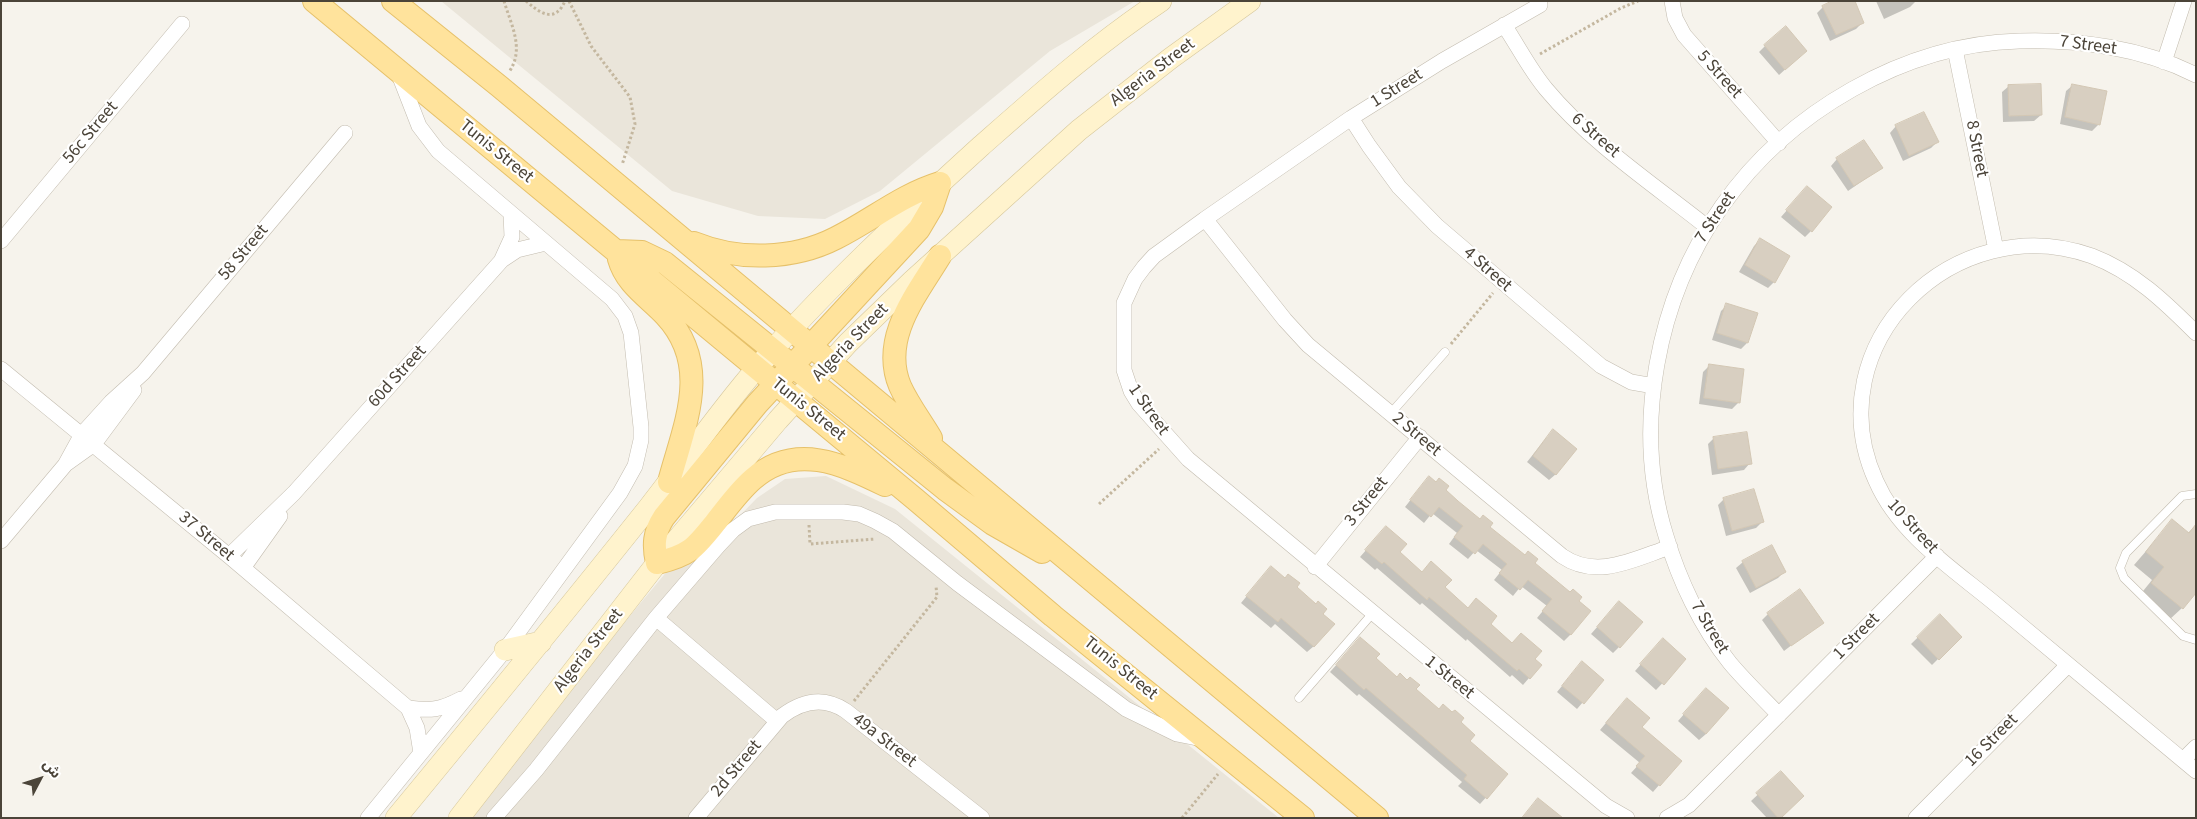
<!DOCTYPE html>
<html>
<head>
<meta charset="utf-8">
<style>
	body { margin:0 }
	#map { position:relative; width:2197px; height:819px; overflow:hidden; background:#f6f3ec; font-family:"Source Sans 3","Noto Sans Arabic",sans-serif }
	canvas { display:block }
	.frame { position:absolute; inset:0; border:2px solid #4b4439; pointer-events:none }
	.north { position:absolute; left:15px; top:754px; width:50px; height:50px; -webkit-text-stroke:4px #fff; paint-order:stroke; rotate:50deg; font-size:14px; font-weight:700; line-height:20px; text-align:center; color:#4b4439 }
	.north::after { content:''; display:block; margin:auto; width:18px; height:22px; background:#4b4439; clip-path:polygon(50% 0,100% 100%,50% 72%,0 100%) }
</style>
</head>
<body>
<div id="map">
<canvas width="2197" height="819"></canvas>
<div class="frame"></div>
<div class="north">ش</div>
</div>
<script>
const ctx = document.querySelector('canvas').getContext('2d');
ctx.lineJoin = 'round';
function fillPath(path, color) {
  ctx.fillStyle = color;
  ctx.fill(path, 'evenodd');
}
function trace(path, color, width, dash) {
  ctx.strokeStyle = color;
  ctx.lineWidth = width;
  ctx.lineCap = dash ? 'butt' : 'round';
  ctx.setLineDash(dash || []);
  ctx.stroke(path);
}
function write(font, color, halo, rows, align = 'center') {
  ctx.font = font + ' "Source Sans 3",sans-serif';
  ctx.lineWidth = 4.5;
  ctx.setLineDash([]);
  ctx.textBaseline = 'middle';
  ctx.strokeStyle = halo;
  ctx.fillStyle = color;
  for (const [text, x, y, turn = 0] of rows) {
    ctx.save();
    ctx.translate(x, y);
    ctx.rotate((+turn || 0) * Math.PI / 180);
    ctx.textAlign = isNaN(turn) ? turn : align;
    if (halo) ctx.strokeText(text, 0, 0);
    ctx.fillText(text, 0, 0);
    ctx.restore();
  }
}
const residential = new Path2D(`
	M 441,1 L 1135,1 L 1050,51 L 880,191 L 825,219 L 758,216 L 672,191 Z
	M 826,476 L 895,509 L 1279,818 L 462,818 L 688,546 L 721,535 L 757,498 L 785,479 Z`);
const shadow = new Path2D(`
	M 1876,1 L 1916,1 L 1910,7 L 1884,19 Z
	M 1823,7 L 1863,22 L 1856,29 L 1830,41 L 1817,13 Z
	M 1765,46 L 1799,57 L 1779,75 L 1759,52 Z
	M 2073,85 L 2099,124 L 2092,131 L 2060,124 L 2066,91 Z
	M 2009,86 L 2041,115 L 2034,121 L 2003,122 L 2002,92 Z
	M 1896,126 L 1937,142 L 1931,148 L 1903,161 L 1890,133 Z
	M 1837,159 L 1881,168 L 1848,191 L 1831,166 Z
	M 1801,194 L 1811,231 L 1805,237 L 1781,217 Z
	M 1760,240 L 1774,282 L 1768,288 L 1739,272 L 1754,246 Z
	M 1727,305 L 1756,314 L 1747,343 L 1741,349 L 1712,340 L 1721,311 Z
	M 1709,366 L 1739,402 L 1732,409 L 1699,404 L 1703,372 Z
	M 1547,437 L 1556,474 L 1549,480 L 1527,462 Z
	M 1714,438 L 1750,463 L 1744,470 L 1712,475 L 1708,444 Z
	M 1423,484 L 1444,490 L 1577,601 L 1571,634 L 1564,641 L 1537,618 L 1547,606 L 1521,586 L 1513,596 L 1494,580 L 1502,570 L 1476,550 L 1468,559 L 1449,544 L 1457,533 L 1432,513 L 1424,523 L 1405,507 Z
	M 1724,499 L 1762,522 L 1756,528 L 1726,536 L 1718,505 Z
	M 2172,521 L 2188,533 L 2196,525 L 2182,608 L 2169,620 L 2139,596 L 2152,580 L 2134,565 Z
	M 1380,534 L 1422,573 L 1444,587 L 1468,609 L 1533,659 L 1529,678 L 1523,685 L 1512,675 L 1510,677 L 1467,639 L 1466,641 L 1422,603 L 1420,605 L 1377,568 L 1375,570 L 1360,557 Z
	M 1743,562 L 1784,572 L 1778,578 L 1750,593 L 1736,568 Z
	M 1265,574 L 1295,587 L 1321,614 L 1314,646 L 1307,652 L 1275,624 L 1271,628 L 1241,603 Z
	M 1613,609 L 1619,647 L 1613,653 L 1591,634 Z
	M 1768,614 L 1822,622 L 1784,651 L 1762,620 Z
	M 1940,616 L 1960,637 L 1932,665 L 1911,644 Z
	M 1354,645 L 1374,658 L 1396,678 L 1415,690 L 1439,710 L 1459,723 L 1468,741 L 1507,774 L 1480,804 L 1458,786 L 1462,782 L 1359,694 L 1357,696 L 1330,672 Z
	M 1657,646 L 1685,659 L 1656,690 L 1635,671 Z
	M 1576,669 L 1602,680 L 1577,709 L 1557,692 Z
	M 1700,696 L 1706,734 L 1699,740 L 1678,721 Z
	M 1620,706 L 1641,727 L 1680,761 L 1653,792 L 1631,773 L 1640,763 L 1600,730 Z
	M 1781,773 L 1780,818 L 1767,818 L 1751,801 Z`);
const building = new Path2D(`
	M 1832,1 L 1855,1 L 1864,23 L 1836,35 L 1822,6 Z
	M 1786,26 L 1807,51 L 1785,70 L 1764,45 Z
	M 2041,84 L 2042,115 L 2009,116 L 2008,85 Z
	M 2072,84 L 2107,91 L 2100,125 L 2065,117 Z
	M 1924,112 L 1939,142 L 1909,156 L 1895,125 Z
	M 1864,140 L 1883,168 L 1854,186 L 1836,158 Z
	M 1807,186 L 1832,207 L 1812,232 L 1786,210 Z
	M 1760,238 L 1790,256 L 1775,283 L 1745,265 Z
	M 1726,303 L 1758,313 L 1748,343 L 1717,333 Z
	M 1709,364 L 1744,369 L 1740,403 L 1704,398 Z
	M 1553,429 L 1577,449 L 1556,475 L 1533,456 Z
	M 1747,432 L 1752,464 L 1718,469 L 1713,437 Z
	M 1429,476 L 1436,482 L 1439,478 L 1449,486 L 1446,490 L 1458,501 L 1480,519 L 1483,515 L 1493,523 L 1490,527 L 1525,555 L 1528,551 L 1538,559 L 1535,563 L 1570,592 L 1573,589 L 1582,597 L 1579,601 L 1591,611 L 1571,635 L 1542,611 L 1552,599 L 1528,580 L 1520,590 L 1499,573 L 1507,564 L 1483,544 L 1475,554 L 1454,537 L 1463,526 L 1439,507 L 1431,517 L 1410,500 Z
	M 1754,489 L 1764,522 L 1732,531 L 1723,498 Z
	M 2172,519 L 2189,533 L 2196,524 L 2196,593 L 2183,609 L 2151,583 L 2164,567 L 2146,552 Z
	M 1386,526 L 1407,544 L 1400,552 L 1422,572 L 1431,561 L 1452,580 L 1445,587 L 1468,608 L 1476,598 L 1497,616 L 1491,624 L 1512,643 L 1521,633 L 1542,651 L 1535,659 L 1542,665 L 1530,679 L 1519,669 L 1517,671 L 1429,597 L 1427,600 L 1384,562 L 1382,564 L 1365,550 Z
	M 1772,545 L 1786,572 L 1756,588 L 1742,561 Z
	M 1271,566 L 1285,578 L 1288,574 L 1300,583 L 1297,587 L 1316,604 L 1318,601 L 1327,609 L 1323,614 L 1335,624 L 1314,647 L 1281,618 L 1278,622 L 1246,596 Z
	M 1800,589 L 1824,623 L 1791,646 L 1767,613 Z
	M 1619,601 L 1643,622 L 1620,648 L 1597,627 Z
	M 1940,614 L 1962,637 L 1939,660 L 1917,637 Z
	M 1360,637 L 1380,654 L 1376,658 L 1397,677 L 1400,673 L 1407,680 L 1410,677 L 1420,685 L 1416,689 L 1439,709 L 1443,704 L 1452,712 L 1455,710 L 1464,718 L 1461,722 L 1475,735 L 1470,741 L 1508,774 L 1487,799 L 1464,779 L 1467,775 L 1366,688 L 1364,690 L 1336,665 Z
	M 1663,638 L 1686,659 L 1664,685 L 1640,664 Z
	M 1582,661 L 1604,680 L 1584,704 L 1562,686 Z
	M 1706,688 L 1729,708 L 1706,734 L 1683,714 Z
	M 1627,698 L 1650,718 L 1642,727 L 1682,761 L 1660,786 L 1636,766 L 1645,756 L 1606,723 Z
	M 1781,771 L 1804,796 L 1781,818 L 1778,818 L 1756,793 Z
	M 1538,798 L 1563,818 L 1522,818 Z`);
const path = new Path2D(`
	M 504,1 C 511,25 525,49 509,72
	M 526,1 C 540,13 555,24 565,1
	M 569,1 L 591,46 L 630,97 L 635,124 L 622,165
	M 1540,54 L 1621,8 L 1638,1
	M 1451,344 L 1493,293
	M 1099,504 L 1159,449
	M 809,525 L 810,544 L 875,539
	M 854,701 L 937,597 L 936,586
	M 1182,818 L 1218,774`);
const service = new Path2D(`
	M 1391,413 L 1445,352
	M 2196,494 L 2182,496 L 2126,553 L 2120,568 L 2124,578 L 2183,636 L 2196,640
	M 1299,698 L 1372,614`);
const minor = new Path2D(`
	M 1672,1 L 1675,18 L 1684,35 L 1779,143
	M 1540,5 L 1442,61 L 1351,118 L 1205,219 L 1154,256 L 1144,267 L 1135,279 L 1124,303 L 1124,370 L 1131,391 L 1139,404 L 1188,459 L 1606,806 L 1627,818
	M 1504,25 C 1518,46 1530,70 1546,89 C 1591,143 1653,184 1707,227
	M 1955,49 L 1996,250
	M 2164,62 L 2184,1
	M 1351,118 L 1369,146 L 1399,187 L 1437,226 L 1601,366 L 1631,382 L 1654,386
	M 1205,219 L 1285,320 L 1308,345 L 1562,556 C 1597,580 1634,559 1670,547
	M 1,241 L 182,24
	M 502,259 L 512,237 L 511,214
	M 2196,333 C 2165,302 2134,272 2092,256 C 1955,207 1814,344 1876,481 C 1900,536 1955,570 1999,607 C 2065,662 2130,716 2196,771
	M 1,369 L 229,556 L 408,708 L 417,728 L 421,753
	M 66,464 L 94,444 L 134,390
	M 1,541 L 65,465 L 82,434 L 111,402 L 143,373 L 345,133
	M 229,556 L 294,493 L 502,260 L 517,250 L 546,243
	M 1315,567 L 1420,437
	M 243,568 L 280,516
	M 656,618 L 777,721
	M 408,708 C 431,711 440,710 461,699
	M 1779,715 C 1763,698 1745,681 1730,663 C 1701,627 1679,580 1666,536 C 1632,427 1657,298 1722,206 C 1788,112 1904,44 2019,41 C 2078,39 2143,48 2196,75
	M 2183,760 L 2196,747
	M 368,818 L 505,650 L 620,493 L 635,466 L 641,440 L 641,427 L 631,333 L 625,316 L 612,299 L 438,151 L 419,126 L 398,72
	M 494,818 L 536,770 L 656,618 L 718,546 L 733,530 L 748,519 L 775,512 L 843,512 L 859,514 L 875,521 L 893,531 L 957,583 L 1126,709 L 1177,734 L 1202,739
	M 696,818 L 782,716 C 802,701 824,696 846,711 L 982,818
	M 1667,818 L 1689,805 L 1937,556
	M 1916,818 L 2068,665`);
const secondary = new Path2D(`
	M 505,650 L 541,642
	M 396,818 C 481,715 566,611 649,507 C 685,461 718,413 756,369 C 825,289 903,217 981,146 C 1039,95 1096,44 1161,1
	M 459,818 L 657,563 L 778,420 L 848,343 L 912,281 L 1079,130 L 1171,58 L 1250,1`);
const primary = new Path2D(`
	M 314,1 L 915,499 L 1053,616 L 1303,818
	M 393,1 L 499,86 L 1377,818
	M 694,243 C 738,261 793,260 836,238 C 872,220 901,195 940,183
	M 617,251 L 642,252 L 665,263 L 945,489 L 993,524 L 1042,552
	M 619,259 C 626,284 648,297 665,315 C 713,366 684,425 669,482
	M 931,438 C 921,421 908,404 900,386 C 880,338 917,294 940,256
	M 885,485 C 842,464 795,442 753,479 C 738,492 727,508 715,523 C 695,548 690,555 657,563 C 653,545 654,532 664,517 L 757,404 L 919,229 L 932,207 L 940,183`);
const streetNames = [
	["7 Street",2088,46,8],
	["Algeria Street",1153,73,-37],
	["5 Street",1719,75,48],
	["1 Street",1397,89,-32],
	["56c Street",91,133,-50],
	["6 Street",1595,136,41],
	["8 Street",1976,149,79],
	["Tunis Street",496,152,39],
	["7 Street",1716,218,-56],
	["58 Street",244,253,-50],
	["4 Street",1487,270,41],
	["Algeria Street",851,343,-46],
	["60d Street",398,377,-48],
	["Tunis Street",808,410,39],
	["1 Street",1148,410,55],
	["2 Street",1416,435,40],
	["3 Street",1367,502,-51],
	["10 Street",1912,527,48],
	["37 Street",206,537,40],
	["7 Street",1709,628,59],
	["1 Street",1857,637,-45],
	["Algeria Street",589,651,-52],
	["Tunis Street",1120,669,39],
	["1 Street",1449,678,39],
	["49a Street",884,741,38],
	["16 Street",1992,741,-45],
	["2d Street",737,769,-50]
];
fillPath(residential, '#eae5da');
fillPath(shadow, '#0003');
fillPath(building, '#d8cfc1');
trace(building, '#d3c7b4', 1);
trace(service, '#c2bbae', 9);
trace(minor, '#c2bbae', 16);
trace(secondary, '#d6c79b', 22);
trace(primary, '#e6c16a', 24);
trace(path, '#c4b79f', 3, [2.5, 2.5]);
trace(service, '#fff', 8);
trace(minor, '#fff', 15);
trace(secondary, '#fff3cd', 21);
trace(primary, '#ffe39c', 22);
write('18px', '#4b4439', '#fff', streetNames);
</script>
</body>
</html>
